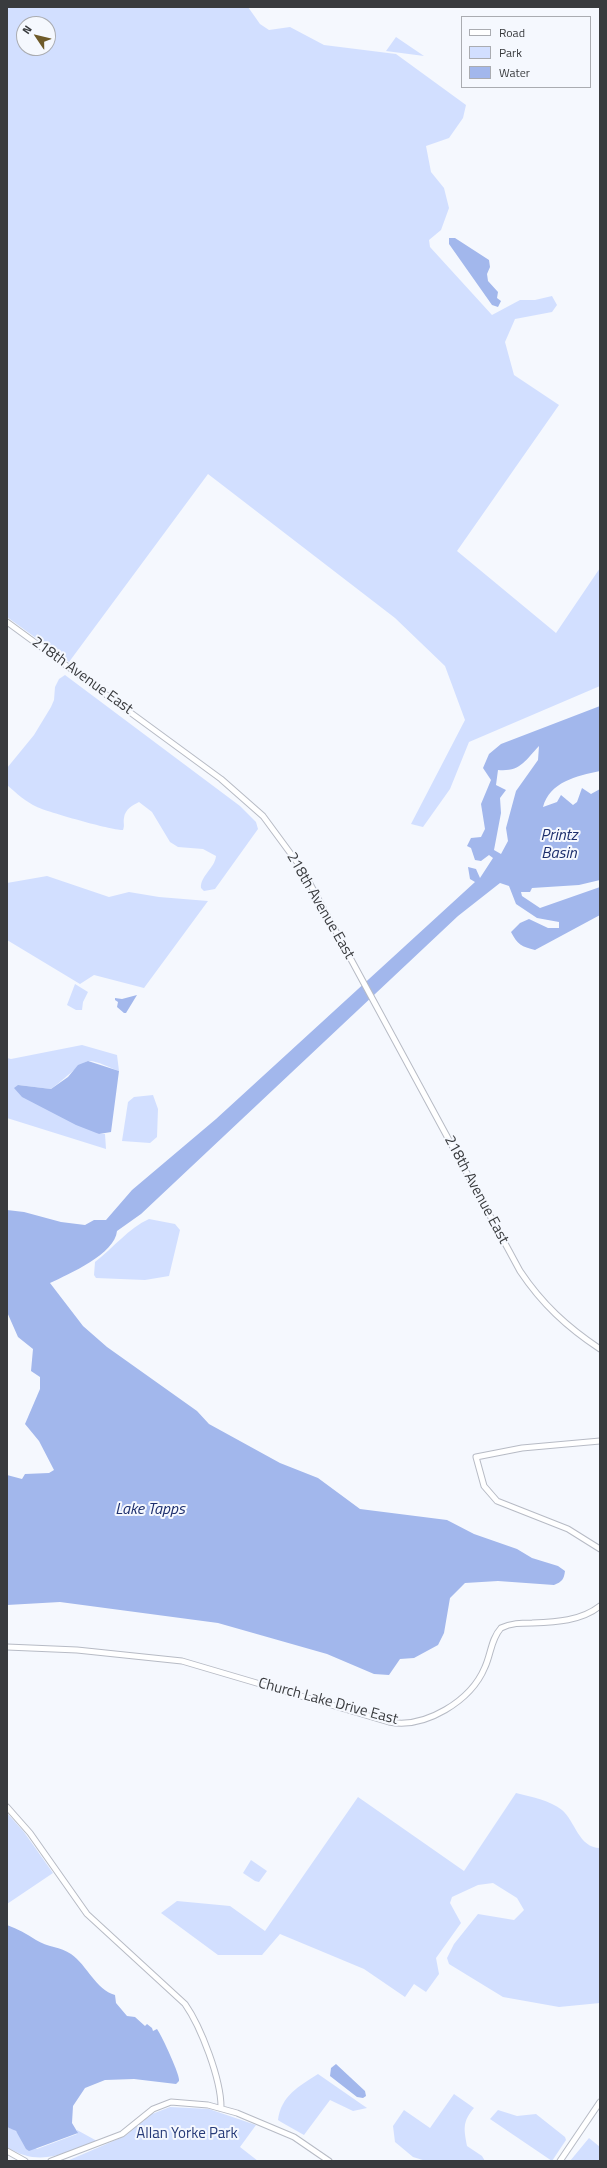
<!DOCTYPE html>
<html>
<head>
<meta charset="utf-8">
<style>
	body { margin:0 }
	#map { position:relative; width:607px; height:2168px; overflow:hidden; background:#f5f8fe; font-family:"Titillium Web",sans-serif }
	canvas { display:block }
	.frame { position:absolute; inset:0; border:8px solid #393b3e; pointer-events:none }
	.legend { position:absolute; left:461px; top:16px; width:130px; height:72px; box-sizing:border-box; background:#f5f8fe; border:1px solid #aaacb1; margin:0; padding:5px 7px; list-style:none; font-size:12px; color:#393b3e }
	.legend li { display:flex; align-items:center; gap:8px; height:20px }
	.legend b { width:20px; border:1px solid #aaacb1 }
	.north { position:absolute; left:16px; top:16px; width:40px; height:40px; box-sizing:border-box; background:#f5f8fe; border:1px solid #aaacb1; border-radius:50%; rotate:305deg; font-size:11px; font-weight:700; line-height:16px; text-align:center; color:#393b3e }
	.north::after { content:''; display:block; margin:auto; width:14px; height:18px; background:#6e5a29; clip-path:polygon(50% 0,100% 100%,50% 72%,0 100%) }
</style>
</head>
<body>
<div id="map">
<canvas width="607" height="2168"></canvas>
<div class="frame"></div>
<ul class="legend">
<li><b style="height:5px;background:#fff"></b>Road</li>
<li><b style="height:11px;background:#d2dfff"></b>Park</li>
<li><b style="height:11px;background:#a2b7ec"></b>Water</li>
</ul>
<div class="north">N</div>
</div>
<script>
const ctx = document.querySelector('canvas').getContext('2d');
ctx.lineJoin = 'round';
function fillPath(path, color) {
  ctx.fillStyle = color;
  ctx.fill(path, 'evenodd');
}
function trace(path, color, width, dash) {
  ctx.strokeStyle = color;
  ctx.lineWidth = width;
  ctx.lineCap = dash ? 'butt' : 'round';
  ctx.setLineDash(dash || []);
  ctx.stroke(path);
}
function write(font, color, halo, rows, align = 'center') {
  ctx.font = font + ' "Titillium Web",sans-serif';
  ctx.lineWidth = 4;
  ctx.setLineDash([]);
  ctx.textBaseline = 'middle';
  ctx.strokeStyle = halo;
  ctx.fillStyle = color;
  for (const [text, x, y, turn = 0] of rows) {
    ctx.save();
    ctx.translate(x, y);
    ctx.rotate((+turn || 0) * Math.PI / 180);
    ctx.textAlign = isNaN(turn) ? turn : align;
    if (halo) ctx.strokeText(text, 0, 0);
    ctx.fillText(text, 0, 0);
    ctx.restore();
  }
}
const green = new Path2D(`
	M 7,7 L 248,7 L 260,24 L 269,30 L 290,27 L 324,45 L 396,54 L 466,105 L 463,118 L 449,138 L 426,146 L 431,172 L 444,188 L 449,208 L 441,230 L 429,240 L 430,247 L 492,315 L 520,300 L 535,300 L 552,296 L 557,305 L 552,312 L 515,319 L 505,342 L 514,375 L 559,405 L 457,551 L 556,633 L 600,568 L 600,686 L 469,742 L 450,789 L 423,827 L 411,824 L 465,720 L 445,666 L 395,618 L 208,474 L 69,662 L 7,617 ZM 24,24 L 48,24 L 48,48 L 24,48 Z
	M 396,37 L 424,56 L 386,51 Z
	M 65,675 L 240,806 L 256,822 L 258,829 L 215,889 L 204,891 L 201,888 C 200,876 215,868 216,856 L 203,849 L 178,847 L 170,842 L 152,812 L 139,802 C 133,805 125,809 124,818 C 123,823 125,825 123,830 C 114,831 48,812 37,807 C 26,802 16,793 7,785 L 7,768 L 34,735 L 51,707 L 54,700 L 55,687 L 59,679 Z
	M 47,876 L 109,897 L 129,892 L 159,897 L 208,901 L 144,988 L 94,975 L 80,984 L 7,940 L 7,883 Z
	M 75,984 L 88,992 L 83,1002 L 82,1010 L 76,1010 L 67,1005 Z
	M 82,1045 L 117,1055 L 119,1071 C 110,1068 98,1061 89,1061 C 82,1061 59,1084 51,1089 L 18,1085 L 99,1134 L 105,1134 L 106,1149 L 7,1118 L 7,1058 L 11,1059 Z
	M 153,1095 L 158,1109 L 157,1137 L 150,1143 L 122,1141 L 128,1102 L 134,1097 Z
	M 149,1219 L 175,1224 L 180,1230 L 169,1276 L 145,1280 L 96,1278 L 94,1275 L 95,1262 C 113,1248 129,1228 149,1219 Z
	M 516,1793 C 532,1797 549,1800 562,1810 C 575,1821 579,1848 600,1848 L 600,2003 L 559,2007 L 503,1997 L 449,1964 L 447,1958 L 454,1944 L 478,1914 L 514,1920 L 524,1910 L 517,1898 L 493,1883 L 478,1885 L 452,1897 L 450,1903 L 461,1923 L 436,1958 L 439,1974 L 426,1992 L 414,1984 L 405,1997 L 364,1969 L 280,1934 L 262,1955 L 218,1955 L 161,1913 L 177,1901 L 230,1906 L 265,1931 L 358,1797 L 464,1871 Z
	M 7,1813 L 24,1832 L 53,1873 L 7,1904 Z
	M 251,1860 L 267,1871 L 259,1882 L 255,1881 L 243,1873 Z
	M 318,2074 L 367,2108 L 353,2111 L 330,2100 L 304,2135 L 281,2122 L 278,2120 C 281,2096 299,2086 318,2074 Z
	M 454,2094 L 474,2108 C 462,2122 464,2129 467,2146 L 482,2156 L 485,2161 L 426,2161 L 413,2157 L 395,2142 L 393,2126 L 404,2110 L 430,2128 Z
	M 170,2107 L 209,2109 L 256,2125 L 240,2147 L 258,2161 L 67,2161 L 125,2136 L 152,2114 Z
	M 498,2110 L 517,2116 L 536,2114 L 565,2137 L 566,2140 L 552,2161 L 490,2119 Z
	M 7,2127 L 13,2129 L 37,2149 L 77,2134 L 77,2130 L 97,2141 C 64,2153 40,2168 7,2147 Z
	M 589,2138 L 600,2147 L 600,2161 L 570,2161 Z`);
const water = new Path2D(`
	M 449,238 L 455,238 L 489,260 L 490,267 L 487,274 L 488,281 L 498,292 L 497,298 L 501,301 L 498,307 L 492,305 L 449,244 Z
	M 600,706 L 600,771 C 576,776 550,782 543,807 L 557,802 L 561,795 L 573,805 L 577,802 L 582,788 L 591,794 L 600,789 L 600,880 L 579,885 L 532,888 L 530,892 L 521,892 L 522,896 L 540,908 L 600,887 L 600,915 L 535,950 C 522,947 517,944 511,932 L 520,923 L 529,919 L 548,928 L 559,928 L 559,922 L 537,918 L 516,904 L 509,886 L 500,883 L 458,916 L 141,1214 L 117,1231 C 115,1254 69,1274 50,1283 L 83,1326 L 107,1347 L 197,1411 L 209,1424 L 280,1463 L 318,1478 L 360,1509 L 447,1520 L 474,1534 L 517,1549 L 532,1558 L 558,1566 L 565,1571 C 564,1579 562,1582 554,1585 L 498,1581 L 465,1583 L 450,1598 L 444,1633 L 438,1645 L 414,1658 L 400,1659 L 389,1675 L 374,1674 L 327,1654 L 218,1623 L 60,1602 L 7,1605 L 7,1475 L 22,1479 L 25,1474 L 49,1473 L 54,1470 L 39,1441 L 25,1424 L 40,1389 L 40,1377 L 31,1371 L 33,1349 L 18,1337 L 7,1312 L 7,1210 L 24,1212 L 61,1222 L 85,1225 L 94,1220 L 106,1220 L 132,1190 L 216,1119 L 475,882 L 470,879 L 468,867 L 476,869 L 480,878 L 493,858 L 489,855 L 481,861 L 475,860 L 471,848 L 467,846 L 471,838 L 481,837 L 485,829 L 481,804 L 491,780 L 483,768 L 489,754 L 501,744 ZM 539,746 L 538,760 L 516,791 L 506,828 L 508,841 L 501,854 L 494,850 L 501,813 L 500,798 L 506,790 L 496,785 L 498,770 C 520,772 525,761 539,746 Z
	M 137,995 L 126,1013 L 124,1013 L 117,1007 L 118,1002 L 115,1000 L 115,998 L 122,999 Z
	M 88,1061 L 119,1071 L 111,1132 L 99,1134 L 76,1125 L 22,1097 L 14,1088 L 18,1085 L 51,1089 L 68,1077 L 78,1065 Z
	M 7,1925 C 18,1929 27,1934 36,1940 C 47,1947 61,1947 71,1954 C 87,1965 96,1990 115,1995 L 116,2003 L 127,2016 L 135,2017 L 145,2026 L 147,2024 L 152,2028 L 153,2031 L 157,2029 C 162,2036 181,2077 179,2081 L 176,2084 L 134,2079 L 105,2080 L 85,2088 L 73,2106 L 72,2123 L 78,2133 L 29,2151 L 26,2149 L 16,2131 L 7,2127 Z
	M 336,2064 L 365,2091 L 366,2096 L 363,2098 L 357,2097 L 330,2076 L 331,2068 Z`);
const tertiary = new Path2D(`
	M 7,622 L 221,779 L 263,816 L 302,869 L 520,1271 C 542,1304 567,1327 600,1349
	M 600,1441 L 522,1448 L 476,1457 L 484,1486 L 497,1501 L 568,1529 L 600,1549
	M 7,1647 L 77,1650 L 182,1661 L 389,1722 C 425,1729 471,1701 485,1667 C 491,1654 491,1639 501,1628 C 511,1623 521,1623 532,1623 C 556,1622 581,1621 600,1606
	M 7,1807 L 30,1833 L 87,1914 L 185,2004 C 201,2027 221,2079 221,2107
	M 7,2151 L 25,2161
	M 51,2161 L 122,2134 L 153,2109 L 171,2102 L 208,2105 L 237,2113 L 294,2137 L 329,2161
	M 560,2161 L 600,2102`);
const streetNames = [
	["218th Avenue East",82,676,36],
	["218th Avenue East",320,906,60],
	["218th Avenue East",476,1190,62],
	["Church Lake Drive East",328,1702,15]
];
const parkNames = [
	["Allan Yorke Park",187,2134]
];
const waterNames = [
	["Printz",559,836],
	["Basin",559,854],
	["Lake Tapps",150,1510]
];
fillPath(green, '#d2dfff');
fillPath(water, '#a2b7ec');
trace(tertiary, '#b7bbc5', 7);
trace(tertiary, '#fff', 5);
write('15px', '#393b3e', '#f5f8fe', streetNames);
write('15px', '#273b79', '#f5f8fe', parkNames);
write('italic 16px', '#1d2f6d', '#f5f8fe', waterNames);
</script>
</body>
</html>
